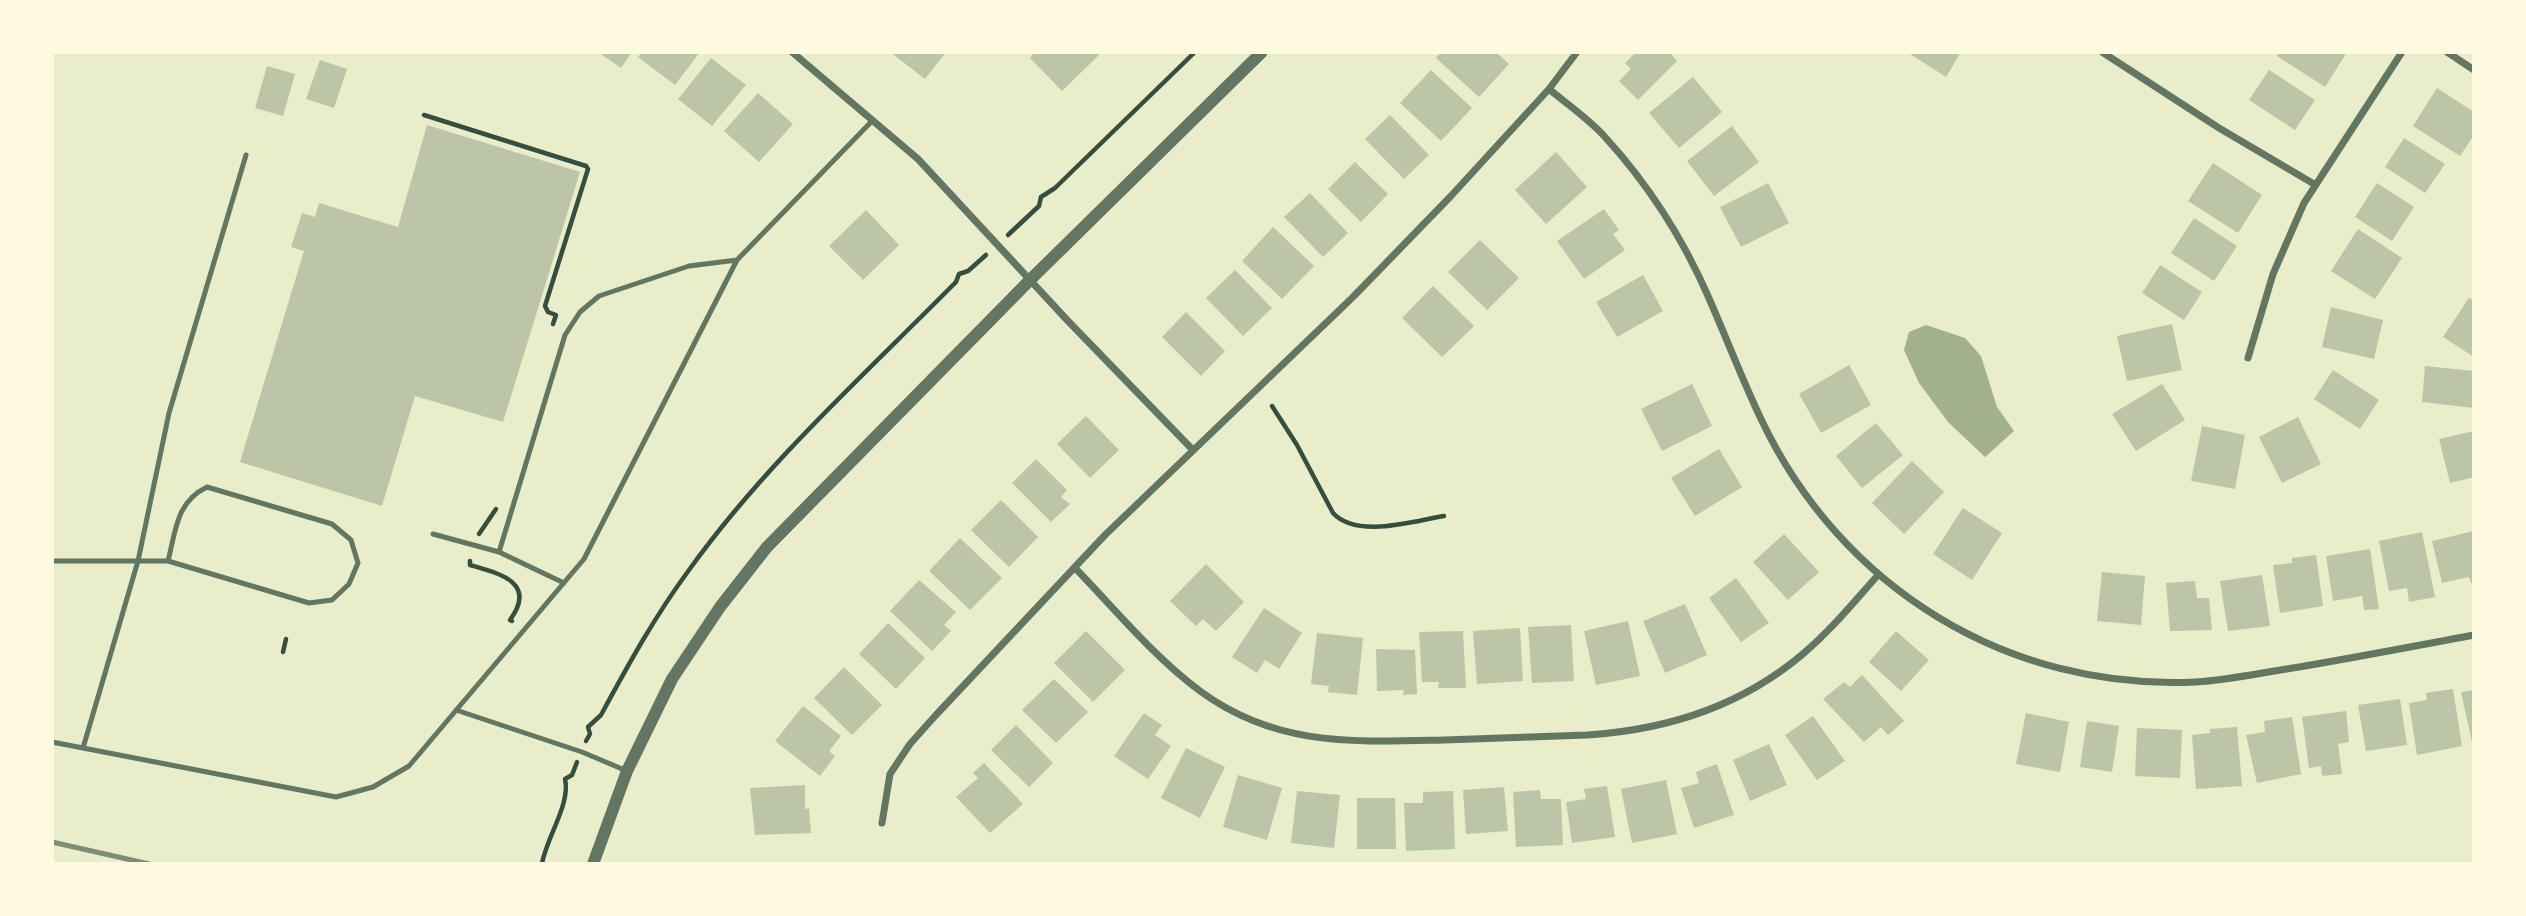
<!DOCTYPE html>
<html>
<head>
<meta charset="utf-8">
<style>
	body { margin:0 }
	#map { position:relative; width:2526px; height:916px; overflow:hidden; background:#e9edc9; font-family:Karla,sans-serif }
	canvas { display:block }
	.frame { position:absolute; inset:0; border:54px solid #fefae0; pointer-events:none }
</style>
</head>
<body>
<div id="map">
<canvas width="2526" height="916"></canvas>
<div class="frame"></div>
</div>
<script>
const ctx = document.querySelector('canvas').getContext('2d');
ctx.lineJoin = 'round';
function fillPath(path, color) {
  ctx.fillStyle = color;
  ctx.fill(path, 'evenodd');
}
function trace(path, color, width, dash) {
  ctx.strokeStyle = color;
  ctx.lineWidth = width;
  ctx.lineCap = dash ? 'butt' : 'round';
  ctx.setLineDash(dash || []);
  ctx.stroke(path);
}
const water = new Path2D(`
	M 1926,325 L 1965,338 L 1981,356 L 1997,407 L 2014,431 L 1985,457 L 1948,422 L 1919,383 L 1904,350 L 1909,332 Z`);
const building = new Path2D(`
	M 598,52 L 632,52 L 621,68 Z
	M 642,52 L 700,52 L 675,85 L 638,57 Z
	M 890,52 L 946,52 L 925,79 Z
	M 1035,52 L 1099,52 L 1100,54 L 1062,91 L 1030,58 Z
	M 1441,52 L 1496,52 L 1509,64 L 1479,97 L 1436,58 Z
	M 1636,52 L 1669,52 L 1677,61 L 1638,100 L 1619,81 L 1631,69 L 1625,63 Z
	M 1907,52 L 1961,52 L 1946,77 Z
	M 2279,52 L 2347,52 L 2325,87 L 2277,56 Z
	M 711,58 L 746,85 L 712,126 L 678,99 Z
	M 320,60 L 347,69 L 334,108 L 306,99 Z
	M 267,66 L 295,74 L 283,116 L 255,108 Z
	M 1431,70 L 1472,108 L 1441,141 L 1400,103 Z
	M 2269,70 L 2315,100 L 2295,130 L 2249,100 Z
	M 1693,77 L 1722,112 L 1679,148 L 1649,113 Z
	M 2437,88 L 2474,112 L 2474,135 L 2460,156 L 2413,126 Z
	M 758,93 L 793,124 L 759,162 L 724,131 Z
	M 1390,115 L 1429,155 L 1404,179 L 1365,139 Z
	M 427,125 L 580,172 L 503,422 L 415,396 L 382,506 L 240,462 L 304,251 L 291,247 L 302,213 L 315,217 L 319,203 L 398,227 Z
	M 1732,126 L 1759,162 L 1714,196 L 1687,161 Z
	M 2404,138 L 2445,164 L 2425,193 L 2385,167 Z
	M 1556,152 L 1587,187 L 1546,224 L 1515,190 Z
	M 1355,162 L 1388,194 L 1361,222 L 1328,189 Z
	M 2213,163 L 2262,195 L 2238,233 L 2188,201 Z
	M 1768,183 L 1789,223 L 1741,247 L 1720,207 Z
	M 2377,183 L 2414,207 L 2392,241 L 2355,217 Z
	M 1310,193 L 1348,233 L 1323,257 L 1284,217 Z
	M 1604,209 L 1619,230 L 1613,234 L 1625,250 L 1584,279 L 1557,241 Z
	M 866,210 L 899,245 L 863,280 L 829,246 Z
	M 2194,218 L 2237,246 L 2214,281 L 2171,253 Z
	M 1273,227 L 1314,266 L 1282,299 L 1242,261 Z
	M 2358,229 L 2402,258 L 2375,299 L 2331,271 Z
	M 1480,240 L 1519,278 L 1487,310 L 1448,272 Z
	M 2160,265 L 2202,292 L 2184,320 L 2142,293 Z
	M 1235,270 L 1272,308 L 1243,336 L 1206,298 Z
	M 1643,275 L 1663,311 L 1617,337 L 1596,302 Z
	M 1433,286 L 1474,326 L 1442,357 L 1402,318 Z
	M 2469,298 L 2474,301 L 2474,357 L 2443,337 Z
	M 2331,307 L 2383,320 L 2374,359 L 2322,347 Z
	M 1186,312 L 1225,351 L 1201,376 L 1162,337 Z
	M 2172,324 L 2182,370 L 2127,381 L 2117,336 Z
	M 1849,365 L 1871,405 L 1821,433 L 1799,394 Z
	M 2425,366 L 2474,371 L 2474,408 L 2422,402 Z
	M 2333,370 L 2379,400 L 2360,429 L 2314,399 Z
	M 1692,384 L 1712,426 L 1662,451 L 1641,409 Z
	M 2162,384 L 2185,420 L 2136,451 L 2112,414 Z
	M 1086,416 L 1119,450 L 1090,478 L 1057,444 Z
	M 2298,417 L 2321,464 L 2282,483 L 2259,437 Z
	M 1876,423 L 1903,455 L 1862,488 L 1836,456 Z
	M 2202,426 L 2245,435 L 2235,489 L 2191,481 Z
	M 2474,431 L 2474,477 L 2450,483 L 2439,439 Z
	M 1719,449 L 1742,487 L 1695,516 L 1671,478 Z
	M 1036,459 L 1067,490 L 1061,497 L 1070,504 L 1051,522 L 1012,483 Z
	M 1912,461 L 1944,492 L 1904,534 L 1872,503 Z
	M 1001,500 L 1038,537 L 1009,567 L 971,530 Z
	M 1963,508 L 2002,533 L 1972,580 L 1933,554 Z
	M 2474,531 L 2474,591 L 2469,577 L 2442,583 L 2432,541 Z
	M 2422,532 L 2435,597 L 2409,602 L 2407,588 L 2389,591 L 2379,541 Z
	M 1784,534 L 1819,572 L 1788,600 L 1753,562 Z
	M 960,538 L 1002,578 L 970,610 L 929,571 Z
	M 2370,549 L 2379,609 L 2364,610 L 2362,596 L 2333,601 L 2326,556 Z
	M 2316,555 L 2323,606 L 2280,613 L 2273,565 L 2292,563 L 2292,558 Z
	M 1206,564 L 1244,602 L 1216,631 L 1203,619 L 1196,626 L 1170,601 Z
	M 2102,572 L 2145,576 L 2141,625 L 2097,621 Z
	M 2262,575 L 2270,626 L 2228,631 L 2220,581 Z
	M 1736,578 L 1769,623 L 1741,642 L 1709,598 Z
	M 919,580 L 956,612 L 944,625 L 951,631 L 932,651 L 890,611 Z
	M 2195,581 L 2197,598 L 2209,598 L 2212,630 L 2170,631 L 2166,583 Z
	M 1685,604 L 1707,655 L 1665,673 L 1643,621 Z
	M 1264,608 L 1302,633 L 1279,669 L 1265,660 L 1257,673 L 1232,657 Z
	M 1628,621 L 1640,676 L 1596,685 L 1584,631 Z
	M 888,623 L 925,658 L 896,689 L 859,654 Z
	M 1571,625 L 1574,681 L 1532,683 L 1528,627 Z
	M 1520,628 L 1523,681 L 1477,684 L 1473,631 Z
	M 1086,631 L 1125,670 L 1093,702 L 1054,663 Z
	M 1463,631 L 1466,688 L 1438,688 L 1439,682 L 1422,682 L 1419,632 Z
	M 1896,631 L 1929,660 L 1901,691 L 1869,662 Z
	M 1317,633 L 1363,638 L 1357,695 L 1328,692 L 1329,686 L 1311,684 Z
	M 1376,649 L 1415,650 L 1417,694 L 1403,695 L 1404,690 L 1377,691 Z
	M 844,667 L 882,705 L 852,735 L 814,698 Z
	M 1862,675 L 1904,721 L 1888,735 L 1881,727 L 1864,742 L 1823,699 L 1844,682 L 1850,687 Z
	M 1054,679 L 1088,712 L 1056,743 L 1022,710 Z
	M 2453,689 L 2462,746 L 2417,755 L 2409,703 L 2427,700 L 2426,693 Z
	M 2474,690 L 2474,742 L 2472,742 L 2461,692 Z
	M 2400,699 L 2407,745 L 2366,751 L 2358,705 Z
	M 803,706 L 841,736 L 829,751 L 835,756 L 820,776 L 775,741 Z
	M 2346,711 L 2349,742 L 2338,744 L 2342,774 L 2322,776 L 2321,766 L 2309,768 L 2302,717 Z
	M 1144,713 L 1162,725 L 1155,735 L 1171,746 L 1148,779 L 1114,756 Z
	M 2026,713 L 2069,722 L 2060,772 L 2016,764 Z
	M 1813,716 L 1845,761 L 1817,780 L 1785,735 Z
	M 2292,717 L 2301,774 L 2257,783 L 2246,735 L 2265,732 L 2264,721 Z
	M 2087,721 L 2119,726 L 2112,772 L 2080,767 Z
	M 1016,725 L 1053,763 L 1029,787 L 991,750 Z
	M 2237,727 L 2242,786 L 2196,789 L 2192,735 L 2210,733 L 2210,729 Z
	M 2137,728 L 2182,730 L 2180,778 L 2135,776 Z
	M 1769,744 L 1787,785 L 1750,801 L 1733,760 Z
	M 1186,748 L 1225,767 L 1200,818 L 1161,798 Z
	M 984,763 L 1023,804 L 990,833 L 956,797 L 978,778 L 973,773 Z
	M 1717,764 L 1734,815 L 1694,828 L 1681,788 L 1699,783 L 1696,772 Z
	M 1238,775 L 1282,788 L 1267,840 L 1223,827 Z
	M 1666,780 L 1677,834 L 1632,843 L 1621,789 Z
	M 805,785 L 805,809 L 809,808 L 811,833 L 755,835 L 750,788 Z
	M 1607,786 L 1615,837 L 1572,843 L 1566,802 L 1586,799 L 1584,789 Z
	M 1504,787 L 1508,831 L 1466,834 L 1463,790 Z
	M 1540,790 L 1541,799 L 1561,799 L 1563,845 L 1516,847 L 1513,792 Z
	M 1297,791 L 1340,795 L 1334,848 L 1291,843 Z
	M 1453,791 L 1455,849 L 1406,851 L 1404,803 L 1423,803 L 1423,792 Z
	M 1357,798 L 1395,798 L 1396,849 L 1357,849 Z`);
const path = new Path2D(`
	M 424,115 L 586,166 L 588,169 L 545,306 L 548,312 L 556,315 L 553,324
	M 1008,235 L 1039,206 L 1041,197 L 1055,188 L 1195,52
	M 1272,406 L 1297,445 L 1333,513 C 1357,539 1413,521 1444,516
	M 479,534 L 496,509
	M 470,561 L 470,565 C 498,573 538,582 510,620 L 512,621
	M 283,652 L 286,639
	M 586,741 L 590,734 L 588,727 L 601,715 C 628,665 655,616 689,570 C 765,464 864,375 956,282 L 959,274 L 968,271 L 986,255
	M 542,864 C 546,838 571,804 565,779 L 572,775 L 577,762`);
const service = new Path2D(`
	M 433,534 L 499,552 L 564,583
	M 499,552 L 565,335 L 580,312 L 599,296 L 689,266 L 737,260
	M 52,561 L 168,561 L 309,603 L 332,600 L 349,584 L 358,563 L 351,540 L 332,524 L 207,487 C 176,502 176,530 168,561
	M 456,710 L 582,752 L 627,771
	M 52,742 L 336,797 L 373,787 L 409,766 L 584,559 L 737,260 L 873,120
	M 83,748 L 138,561 L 169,413 L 246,155`);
const minor = new Path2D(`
	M 792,52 L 918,159 L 1068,321 L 1192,449
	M 2102,52 L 2219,128 L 2314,184
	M 2447,52 L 2474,70
	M 1549,89 C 1568,105 1589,119 1605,137 C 1647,183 1683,239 1708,296 C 1726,337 1742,379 1761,419 C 1841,588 2008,691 2196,682 C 2230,680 2265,672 2299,667 C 2357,657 2415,646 2474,635
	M 2248,358 L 2273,274 L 2304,203 L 2402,52
	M 1075,568 C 1115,609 1153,656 1200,691 C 1276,747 1354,742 1444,740 C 1492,738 1540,737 1587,735 C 1667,730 1742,706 1804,653 C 1831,630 1854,602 1878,575
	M 882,823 L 890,774 L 910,744 L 935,716 L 1105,535 L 1353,297 L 1450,197 L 1549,89 L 1577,52`);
const tertiary = new Path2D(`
	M 593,864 L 627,771 L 672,679 L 720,607 L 767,547 L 1031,279 L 1262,52`);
const rail = new Path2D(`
	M 52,842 L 149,864`);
fillPath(water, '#a3b18a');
fillPath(building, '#bcc5a7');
trace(path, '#344e41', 4.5);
trace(service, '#617663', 5);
trace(minor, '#617663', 7);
trace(tertiary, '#617663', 12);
trace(rail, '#7c8e77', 5);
</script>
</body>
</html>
